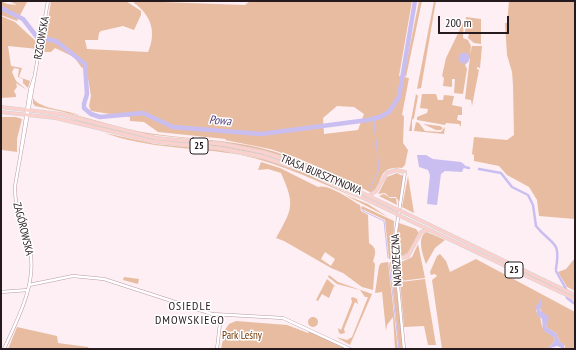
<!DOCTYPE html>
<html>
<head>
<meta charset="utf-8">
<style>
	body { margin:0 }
	#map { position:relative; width:576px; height:350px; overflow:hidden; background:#fdeff4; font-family:"PT Sans Narrow",sans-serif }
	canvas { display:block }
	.frame { position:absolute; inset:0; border:2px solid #251a1e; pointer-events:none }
	.scale { position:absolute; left:438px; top:16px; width:71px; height:18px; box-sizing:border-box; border:2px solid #251a1e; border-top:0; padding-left:5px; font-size:12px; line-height:14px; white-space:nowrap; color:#251a1e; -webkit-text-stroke:3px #fff; paint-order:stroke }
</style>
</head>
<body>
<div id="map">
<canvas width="576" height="350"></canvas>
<div class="frame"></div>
<div class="scale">200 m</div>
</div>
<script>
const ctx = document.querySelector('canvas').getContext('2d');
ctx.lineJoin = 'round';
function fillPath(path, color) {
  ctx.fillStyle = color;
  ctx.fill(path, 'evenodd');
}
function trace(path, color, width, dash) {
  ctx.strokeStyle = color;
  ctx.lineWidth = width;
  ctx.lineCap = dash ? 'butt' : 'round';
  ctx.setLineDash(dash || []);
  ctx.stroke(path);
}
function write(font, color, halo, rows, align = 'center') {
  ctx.font = font + ' "PT Sans Narrow",sans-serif';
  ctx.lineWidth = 3;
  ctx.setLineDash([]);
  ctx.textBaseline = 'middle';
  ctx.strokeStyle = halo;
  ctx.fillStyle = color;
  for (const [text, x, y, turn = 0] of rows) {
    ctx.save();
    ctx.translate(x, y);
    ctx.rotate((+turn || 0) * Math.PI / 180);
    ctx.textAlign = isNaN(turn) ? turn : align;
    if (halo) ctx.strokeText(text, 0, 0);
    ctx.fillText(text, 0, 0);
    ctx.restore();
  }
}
const green = new Path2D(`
	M 1,1 L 7,4 L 17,5 L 9,1 L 27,2 L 17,21 L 1,15 Z
	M 51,1 L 126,1 L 141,11 L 141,15 L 134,30 L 123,26 L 101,31 L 99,33 L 98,40 L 85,40 L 87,49 L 148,52 C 157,32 151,15 134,3 L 134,1 L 245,5 L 250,1 L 412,1 L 399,76 L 409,78 L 402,115 L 404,116 L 403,143 L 408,150 L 405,165 L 402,168 C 377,165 384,182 372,193 L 325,170 L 295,157 L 270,149 L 225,140 L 226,139 L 158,132 L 144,122 L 130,121 L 130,117 L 91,111 L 89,106 L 91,96 L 86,66 L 82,68 L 74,57 L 55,48 L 51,52 L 43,52 ZM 337,106 L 354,107 L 364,114 L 358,130 L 324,134 L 323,118 Z
	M 419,1 L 422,1 L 406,77 L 404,75 Z
	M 434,1 L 436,1 L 421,88 L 417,89 Z
	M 509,1 L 575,1 L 575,219 L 539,216 L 537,200 L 529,187 L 507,175 L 499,166 L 474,161 L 474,155 L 472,154 L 474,137 L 507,140 L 514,135 L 513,85 L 512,72 L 507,55 L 505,23 L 507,23 Z
	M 1,16 L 15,22 L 39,44 L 38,49 L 8,46 L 11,66 L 22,68 L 19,77 L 30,81 L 28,88 L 23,83 L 23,79 L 18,77 L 19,69 L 14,68 L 12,72 L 16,81 L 27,90 L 16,83 L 17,87 L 14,91 L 16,95 L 16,97 L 1,98 Z
	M 466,17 L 481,19 L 481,44 L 474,43 L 468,38 L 469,34 L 465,32 Z
	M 464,21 L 463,38 L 468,40 L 471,46 L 470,54 L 472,46 L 482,46 L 480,68 L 477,67 L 477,69 L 479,70 L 472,106 L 471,100 L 465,99 L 470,57 L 468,62 L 465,65 L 467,69 L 463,94 L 454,93 L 455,79 L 452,79 L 452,87 L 443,86 L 444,78 L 442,76 L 446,58 Z
	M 416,94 L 418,96 L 414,118 L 412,120 L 412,131 L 409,131 Z
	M 422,94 L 436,94 L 438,100 L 443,100 L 444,95 L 454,96 L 452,105 L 462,107 L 462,115 L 458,115 L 457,120 L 461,121 L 461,127 L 459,124 L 446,123 L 445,125 L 417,120 L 417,117 L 427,113 L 428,109 L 420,108 Z
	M 33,98 C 39,109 67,110 79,115 L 59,111 C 88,119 118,128 148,133 C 181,138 214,139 247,145 C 285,152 319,167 352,185 L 301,162 L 266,151 L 222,142 L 145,134 L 65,112 L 36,107 L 56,110 L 35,106 L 33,103 Z
	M 36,113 L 80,121 L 143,137 L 226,146 L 268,155 L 320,174 L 396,212 L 310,171 L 264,155 L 223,147 L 140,137 L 72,120 Z
	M 1,117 L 16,117 L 22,119 L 17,139 L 17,152 L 2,150 L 1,155 Z
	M 416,122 L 419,123 L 425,131 L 441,132 L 445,127 L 444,134 L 414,131 Z
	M 423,124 L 440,126 L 443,128 L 441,130 L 436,130 Z
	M 105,133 L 155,144 L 218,150 L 263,159 L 305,173 L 361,200 C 321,183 283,164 241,155 C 196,147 148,149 105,133 Z
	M 261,162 L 280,168 L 318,187 C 328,183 351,200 360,205 L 361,211 L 368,215 L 369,243 C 377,248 376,253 373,261 L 375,264 L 373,290 L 362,287 L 343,273 L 331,268 L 284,241 L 276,238 C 293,208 295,205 281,173 L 268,169 L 258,170 ZM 325,252 L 335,259 L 331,266 L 321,259 Z
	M 397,173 L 403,176 L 399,202 L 396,197 L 389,197 L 385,193 L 378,194 L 387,177 Z
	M 408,176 L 414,213 L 402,207 Z
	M 343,194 L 368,204 L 388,217 Z
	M 384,194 L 390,198 L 396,198 L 397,205 L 379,196 Z
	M 362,206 L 394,221 L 393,258 L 389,259 L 385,220 L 362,209 Z
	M 399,223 L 416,229 L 419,233 L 408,253 L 400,257 L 397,255 L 396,238 Z
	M 427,232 L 445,240 L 435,248 L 426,264 C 423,256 416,235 427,232 Z
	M 418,244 L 425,278 L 400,281 L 399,263 L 412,257 Z
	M 440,254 L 446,261 L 450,272 L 476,259 L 575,312 L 575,349 L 564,349 L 565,346 L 560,342 L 556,333 L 546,327 L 547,322 L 540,308 L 539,296 L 539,303 L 536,311 C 542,319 540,317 542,326 C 544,332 551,334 555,338 L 554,342 L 547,349 L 442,349 L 432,280 L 437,276 L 435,274 L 431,275 L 430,272 L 437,256 Z
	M 575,258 L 575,291 L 567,287 L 558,272 L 566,269 Z
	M 388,262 L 398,349 L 395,349 L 393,317 L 387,325 L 386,331 L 382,292 L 375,293 L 379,266 L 381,263 Z
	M 390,262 L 393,262 L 394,264 L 403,349 L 399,349 Z
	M 329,275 L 338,282 L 372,294 L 350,345 L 336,337 L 332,331 L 336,337 L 347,340 L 352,337 L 368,297 L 365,297 L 360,290 L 337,284 L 328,277 Z
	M 124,277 L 139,279 L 138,284 L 123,280 Z
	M 327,279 L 336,287 L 334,286 L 329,298 L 322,294 L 318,301 L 316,300 Z
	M 425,279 L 436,345 L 428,345 L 424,326 L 404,327 L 400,282 Z
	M 353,297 L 357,299 L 358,304 L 355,302 L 344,329 L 345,333 L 341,334 L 339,333 L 338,328 L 341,330 L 352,302 L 351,298 Z
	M308 322a5 5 0 1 1 10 0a5 5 0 1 1-10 0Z
	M 236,321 L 287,325 L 308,333 L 310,331 L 347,349 L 221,349 L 225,330 L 229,324 Z
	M 17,327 L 57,336 L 58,343 L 88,347 L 89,349 L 8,349 Z`);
const water = new Path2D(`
	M458.5 58a5.5 5.5 0 1 1 11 0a5.5 5.5 0 1 1-11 0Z
	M 417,155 L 426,155 L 433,159 L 461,162 L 465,165 L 462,172 L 445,171 L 441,174 L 437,205 L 427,204 L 430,175 L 428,170 L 419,167 Z
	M 539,295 L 542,303 L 540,310 L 549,317 L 546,327 L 556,333 L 560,342 L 564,344 L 564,349 L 557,346 L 547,349 L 554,342 L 555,338 L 543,330 L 542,319 L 537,315 L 536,306 L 539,303 Z`);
const stream = new Path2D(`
	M 374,119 L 375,134
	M 370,188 L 379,170 L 376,139
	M 361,207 L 363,211 L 384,221 L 388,258
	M 389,263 L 399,349`);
const canal = new Path2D(`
	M 465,167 L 469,168
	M 479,169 L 501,173 L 512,187 L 528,195 L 533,205 L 536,226 C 552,246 561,239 556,269
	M 556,271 L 566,289 L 567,298 L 575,304`);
const river = new Path2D(`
	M 1,8 L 23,19 L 37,37 L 56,41 L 85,64 L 87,94 L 84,104 L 84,108 L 91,114 L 100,117 L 143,113 L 173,127 L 261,134 L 368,120 L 380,117 L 389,112 L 399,97 L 415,1`);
const tertiary = new Path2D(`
	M 21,150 L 30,90 L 34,78
	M 29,285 L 73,276 L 104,279 L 212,314 L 283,318 L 350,349
	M 1,292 L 28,290
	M 213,314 L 220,325
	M 4,349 C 18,318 37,284 30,249 C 25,227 14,209 15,186 L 48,1
	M 217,349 L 221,315
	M 404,349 L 394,244 L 405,172`);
const primary = new Path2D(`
	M 1,107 L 60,114 L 156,138 L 222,144 L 263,152 L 314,170 L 396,209
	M 1,112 L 56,118 L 151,141 L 223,149 L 260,156 L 310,173 L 395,213
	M 370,195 L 376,191 L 387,173 L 396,170 L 405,172
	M 401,211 L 575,295
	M 400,216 L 575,299
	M 395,260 L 408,256 L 421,232 L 428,230`);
const primaryBridge = new Path2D(`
	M 396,209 L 401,211
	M 395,213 L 400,216`);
const shields = [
	[199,146,18],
	[514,270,18]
];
const shieldNames = [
	["25",199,146],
	["25",514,270]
];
const streetNames = [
	["RZGOWSKA",42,38,-80],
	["TRASA BURSZTYNOWA",321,175,23],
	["ZAGÓROWSKA",23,229,76],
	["NADRZECZNA",397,260,-93]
];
const parkNames = [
	["Park Leśny",242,336]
];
const waterNames = [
	["Powa",220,121,5]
];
const neighbourhoodNames = [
	["OSIEDLE",190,307],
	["DMOWSKIEGO",190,321]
];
fillPath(green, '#e8bca1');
fillPath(water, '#cabef1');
trace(stream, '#cabef1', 1);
trace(canal, '#cabef1', 2.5);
trace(river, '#cabef1', 4.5);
trace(tertiary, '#ba9ba6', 3.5);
trace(primary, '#d3d1d2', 4);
trace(tertiary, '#fff', 2.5);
trace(primary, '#fcd1cd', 3);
trace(primaryBridge, '#d3d1d2', 4, []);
trace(primaryBridge, '#fcd1cd', 3);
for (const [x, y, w] of shields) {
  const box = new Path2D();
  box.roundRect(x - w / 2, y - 8, w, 16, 3);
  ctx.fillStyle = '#fff';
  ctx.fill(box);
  trace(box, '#251a1e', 1);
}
write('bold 10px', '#251a1e', null, shieldNames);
write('11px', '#251a1e', '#fff', streetNames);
write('11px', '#703500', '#fff', parkNames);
write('italic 12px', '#513e7d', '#fff', waterNames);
ctx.letterSpacing = '1px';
write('12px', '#251a1e', '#fff', neighbourhoodNames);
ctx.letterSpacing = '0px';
</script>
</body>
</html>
